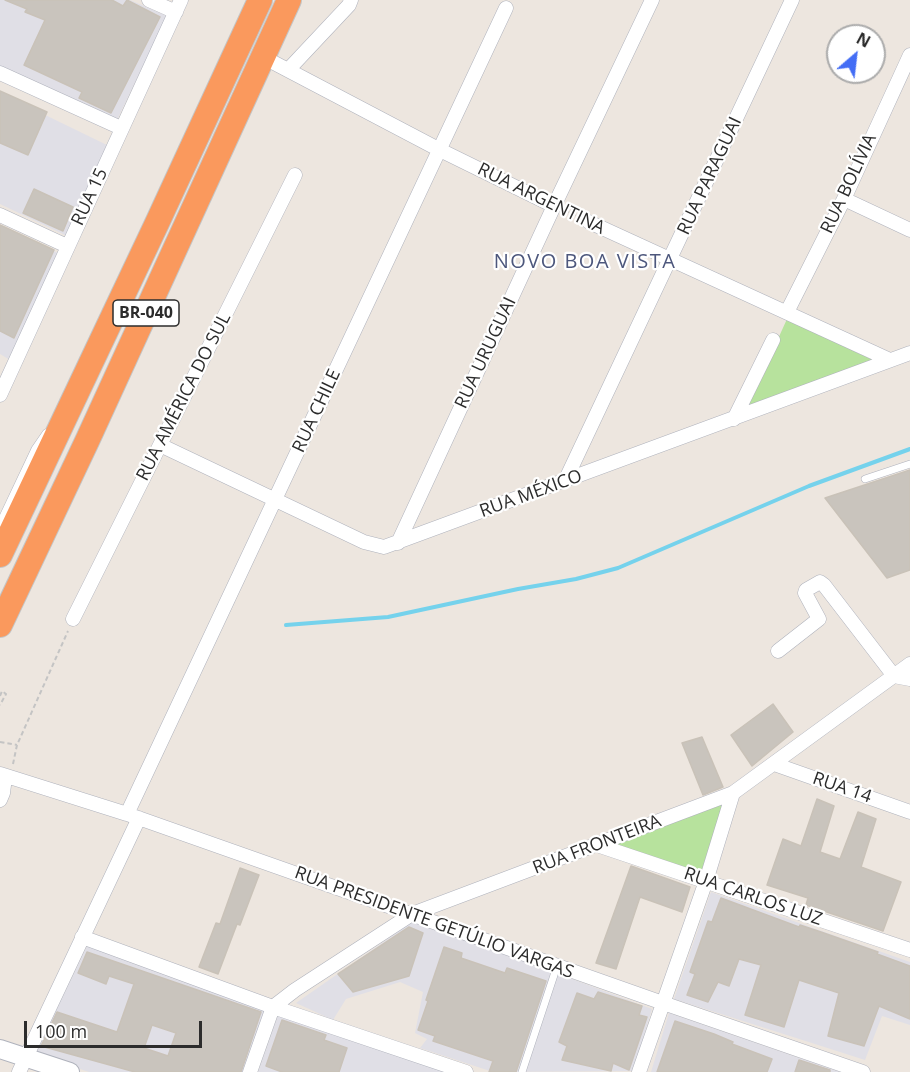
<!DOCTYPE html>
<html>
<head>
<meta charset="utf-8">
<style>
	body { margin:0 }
	#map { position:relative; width:910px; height:1072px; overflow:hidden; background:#ede6df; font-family:"Open Sans",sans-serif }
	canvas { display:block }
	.north { position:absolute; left:826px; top:24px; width:60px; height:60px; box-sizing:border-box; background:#fff; border:2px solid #ababab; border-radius:50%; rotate:28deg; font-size:16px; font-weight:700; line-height:24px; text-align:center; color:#2c2c2c }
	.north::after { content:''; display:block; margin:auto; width:21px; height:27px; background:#436df5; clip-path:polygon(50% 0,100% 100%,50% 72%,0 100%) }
	.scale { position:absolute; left:24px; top:1021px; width:178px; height:27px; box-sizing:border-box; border:3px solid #2c2c2c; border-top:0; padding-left:8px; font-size:18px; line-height:21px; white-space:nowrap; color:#2c2c2c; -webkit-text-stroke:4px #fff; paint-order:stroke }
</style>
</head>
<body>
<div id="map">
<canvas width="910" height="1072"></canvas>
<div class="north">N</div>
<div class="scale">100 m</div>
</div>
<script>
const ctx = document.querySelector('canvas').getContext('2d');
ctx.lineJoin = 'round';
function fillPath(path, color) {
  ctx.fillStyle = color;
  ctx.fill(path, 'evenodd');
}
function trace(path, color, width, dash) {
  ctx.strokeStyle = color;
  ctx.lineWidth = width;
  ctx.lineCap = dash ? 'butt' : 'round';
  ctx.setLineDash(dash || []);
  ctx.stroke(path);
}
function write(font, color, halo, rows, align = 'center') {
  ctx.font = font + ' "Open Sans",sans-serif';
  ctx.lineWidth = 4.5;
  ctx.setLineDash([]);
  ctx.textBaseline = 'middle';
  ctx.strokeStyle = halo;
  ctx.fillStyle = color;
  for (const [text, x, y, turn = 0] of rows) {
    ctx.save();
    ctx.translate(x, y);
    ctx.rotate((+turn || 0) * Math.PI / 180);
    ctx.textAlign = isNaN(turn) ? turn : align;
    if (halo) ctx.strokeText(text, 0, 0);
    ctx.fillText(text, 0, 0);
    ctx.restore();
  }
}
const industrial = new Path2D(`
	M 0,0 L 130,0 L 167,16 L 116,122 L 0,68 Z
	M 0,93 L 109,146 L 67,236 L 0,204 Z
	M 0,226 L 60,254 L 10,360 L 0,354 Z
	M 711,892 L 910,962 L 910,1025 L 882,1016 L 865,1060 L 674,999 Z
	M 415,920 L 652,1009 L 633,1071 L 493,1072 L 420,1048 L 427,1039 L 415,1033 L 423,992 L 400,982 L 346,999 L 333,1020 L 296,1003 Z
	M 87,946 L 265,1010 L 243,1072 L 89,1072 L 35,1054 Z
	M 669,1013 L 840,1072 L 651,1072 Z
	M 278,1015 L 446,1072 L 258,1072 Z`);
const green = new Path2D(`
	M 787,319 L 875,361 L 747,407 Z
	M 733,793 L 706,881 L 597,845 Z`);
const stream = new Path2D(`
	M 286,625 L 388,617 L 518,589 L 576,579 L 618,568 L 809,486 L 910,449`);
const building = new Path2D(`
	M 5,0 L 112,0 L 123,6 L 127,0 L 160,17 L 111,113 L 79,98 L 82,92 L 24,65 L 45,20 L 25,12 L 27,9 Z
	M 0,91 L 47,112 L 28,155 L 0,143 Z
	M 34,189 L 73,207 L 63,231 L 23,213 Z
	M 0,225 L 54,250 L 14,338 L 0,331 Z
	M 910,470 L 910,570 L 887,578 L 825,498 Z
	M 773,704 L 793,732 L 752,766 L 731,735 Z
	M 702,737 L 723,787 L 703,795 L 682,743 Z
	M 817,799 L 834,806 L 820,852 L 840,859 L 858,812 L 876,819 L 861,867 L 901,882 L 883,931 L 806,905 L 808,898 L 767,885 L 783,839 L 801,846 Z
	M 631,866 L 690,887 L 682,912 L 640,897 L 616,969 L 596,963 Z
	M 240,868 L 259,875 L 240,925 L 237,924 L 218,974 L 199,967 L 216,923 L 220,924 Z
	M 721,898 L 799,927 L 800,925 L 821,932 L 878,952 L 877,954 L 910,966 L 910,1019 L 879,1006 L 864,1046 L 828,1036 L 839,993 L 799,980 L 784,1027 L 745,1015 L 761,965 L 739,959 L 729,986 L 718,982 L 708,1002 L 687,995 L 695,974 L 690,972 L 708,921 L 712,922 Z
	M 409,927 L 423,933 L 409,976 L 353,992 L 338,974 Z
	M 444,947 L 462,953 L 461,958 L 505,973 L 507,968 L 546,981 L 516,1072 L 489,1072 L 493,1061 L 433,1041 L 435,1036 L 418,1030 L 428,1001 L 426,1000 Z
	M 87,952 L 261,1012 L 241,1072 L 135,1072 L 41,1046 L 57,1012 L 117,1032 L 134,984 L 109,976 L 106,984 L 78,973 ZM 152,1025 L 176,1033 L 168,1056 L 144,1048 Z
	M 598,992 L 642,1006 L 639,1015 L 647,1017 L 629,1070 L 613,1063 L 611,1071 L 562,1060 L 567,1046 L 559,1042 L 577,993 L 594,999 Z
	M 282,1020 L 326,1035 L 324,1040 L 347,1048 L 339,1072 L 282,1072 L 266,1066 Z
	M 675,1021 L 714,1034 L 733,1042 L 732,1044 L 772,1059 L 767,1072 L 657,1072 Z
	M 799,1060 L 830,1070 L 830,1072 L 795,1072 Z`);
const path = new Path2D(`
	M 565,210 L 578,217
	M 0,696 L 2,691 L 6,694 L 0,705
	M 0,742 L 17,745
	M 13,764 L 17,745 L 68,631`);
const lane = new Path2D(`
	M 865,479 L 910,464
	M 0,523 L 35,449 L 46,433
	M 522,1072 L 557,966`);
const street = new Path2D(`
	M 149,0 L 176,12
	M 263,57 L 440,150 L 554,206
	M 288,70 L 349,5 L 351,0
	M 0,73 L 121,128
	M 844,199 L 910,230
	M 0,215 L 67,246
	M 589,222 L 890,360
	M 787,312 L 844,199 L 910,55
	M 0,395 L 181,0
	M 734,419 L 773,340
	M 160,445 L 364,542 L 384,547 L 910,353
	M 565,481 L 792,0
	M 398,543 L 554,206 L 652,0
	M 73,619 L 295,175
	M 778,651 L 819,619 L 805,593 L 806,590 L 820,582 L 824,585 L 894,676 L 910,679
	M 774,764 L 910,812
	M 0,774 L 127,814 L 663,1003 L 863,1072
	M 0,800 L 3,793 L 5,777
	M 127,814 L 506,8
	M 597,845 L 910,950
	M 82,937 L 273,1007 L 466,1072
	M 19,1072 L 139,818
	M 250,1072 L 273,1007 L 295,990 L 412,914 L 733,793 L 910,664
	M 639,1072 L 706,881 L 733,793`);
const secondary = new Path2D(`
	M 0,1049 L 70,1072`);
const highway = new Path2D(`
	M 0,555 L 158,221 L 260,0
	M 0,625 L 88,439 L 289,0`);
const shields = [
	[146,313,66]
];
const shieldNames = [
	["BR-040",146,313]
];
const streetNames = [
	["RUA PARAGUAI",710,176,-65],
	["RUA BOLÍVIA",849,184,-65],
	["RUA 15",90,197,-65],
	["RUA ARGENTINA",541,199,26],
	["RUA URUGUAI",486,353,-65],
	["RUA AMÉRICA DO SUL",184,397,-63],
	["RUA CHILE",317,411,-65],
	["RUA MÉXICO",531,494,-20],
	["RUA 14",842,788,19],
	["RUA FRONTEIRA",597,845,-21],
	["RUA CARLOS LUZ",753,897,19],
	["RUA PRESIDENTE GETÚLIO VARGAS",434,923,20]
];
const neighbourhoodNames = [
	["NOVO BOA VISTA",585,262]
];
fillPath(industrial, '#e0dfe6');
fillPath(green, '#b7e29d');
trace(stream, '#75d2ec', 4);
fillPath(building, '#c9c4bd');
trace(building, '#c9c2b8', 1.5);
trace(lane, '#afb2bc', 8);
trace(street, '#afb2bc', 15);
trace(secondary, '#afb2bc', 20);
trace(highway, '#c4c4c4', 26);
trace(path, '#c4c4c4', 2, [4.5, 3]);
trace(lane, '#fff', 7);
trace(street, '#fff', 14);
trace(secondary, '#fff', 18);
trace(highway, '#fa995d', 24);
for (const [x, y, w] of shields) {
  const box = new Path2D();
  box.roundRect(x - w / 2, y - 13, w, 26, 4.5);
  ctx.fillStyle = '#fff';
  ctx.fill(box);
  trace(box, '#2c2c2c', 1.5);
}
write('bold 16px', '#2c2c2c', null, shieldNames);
write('18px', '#2c2c2c', '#fff', streetNames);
ctx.letterSpacing = '1.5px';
write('20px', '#4d577c', '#fff', neighbourhoodNames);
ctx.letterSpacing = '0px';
</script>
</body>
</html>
